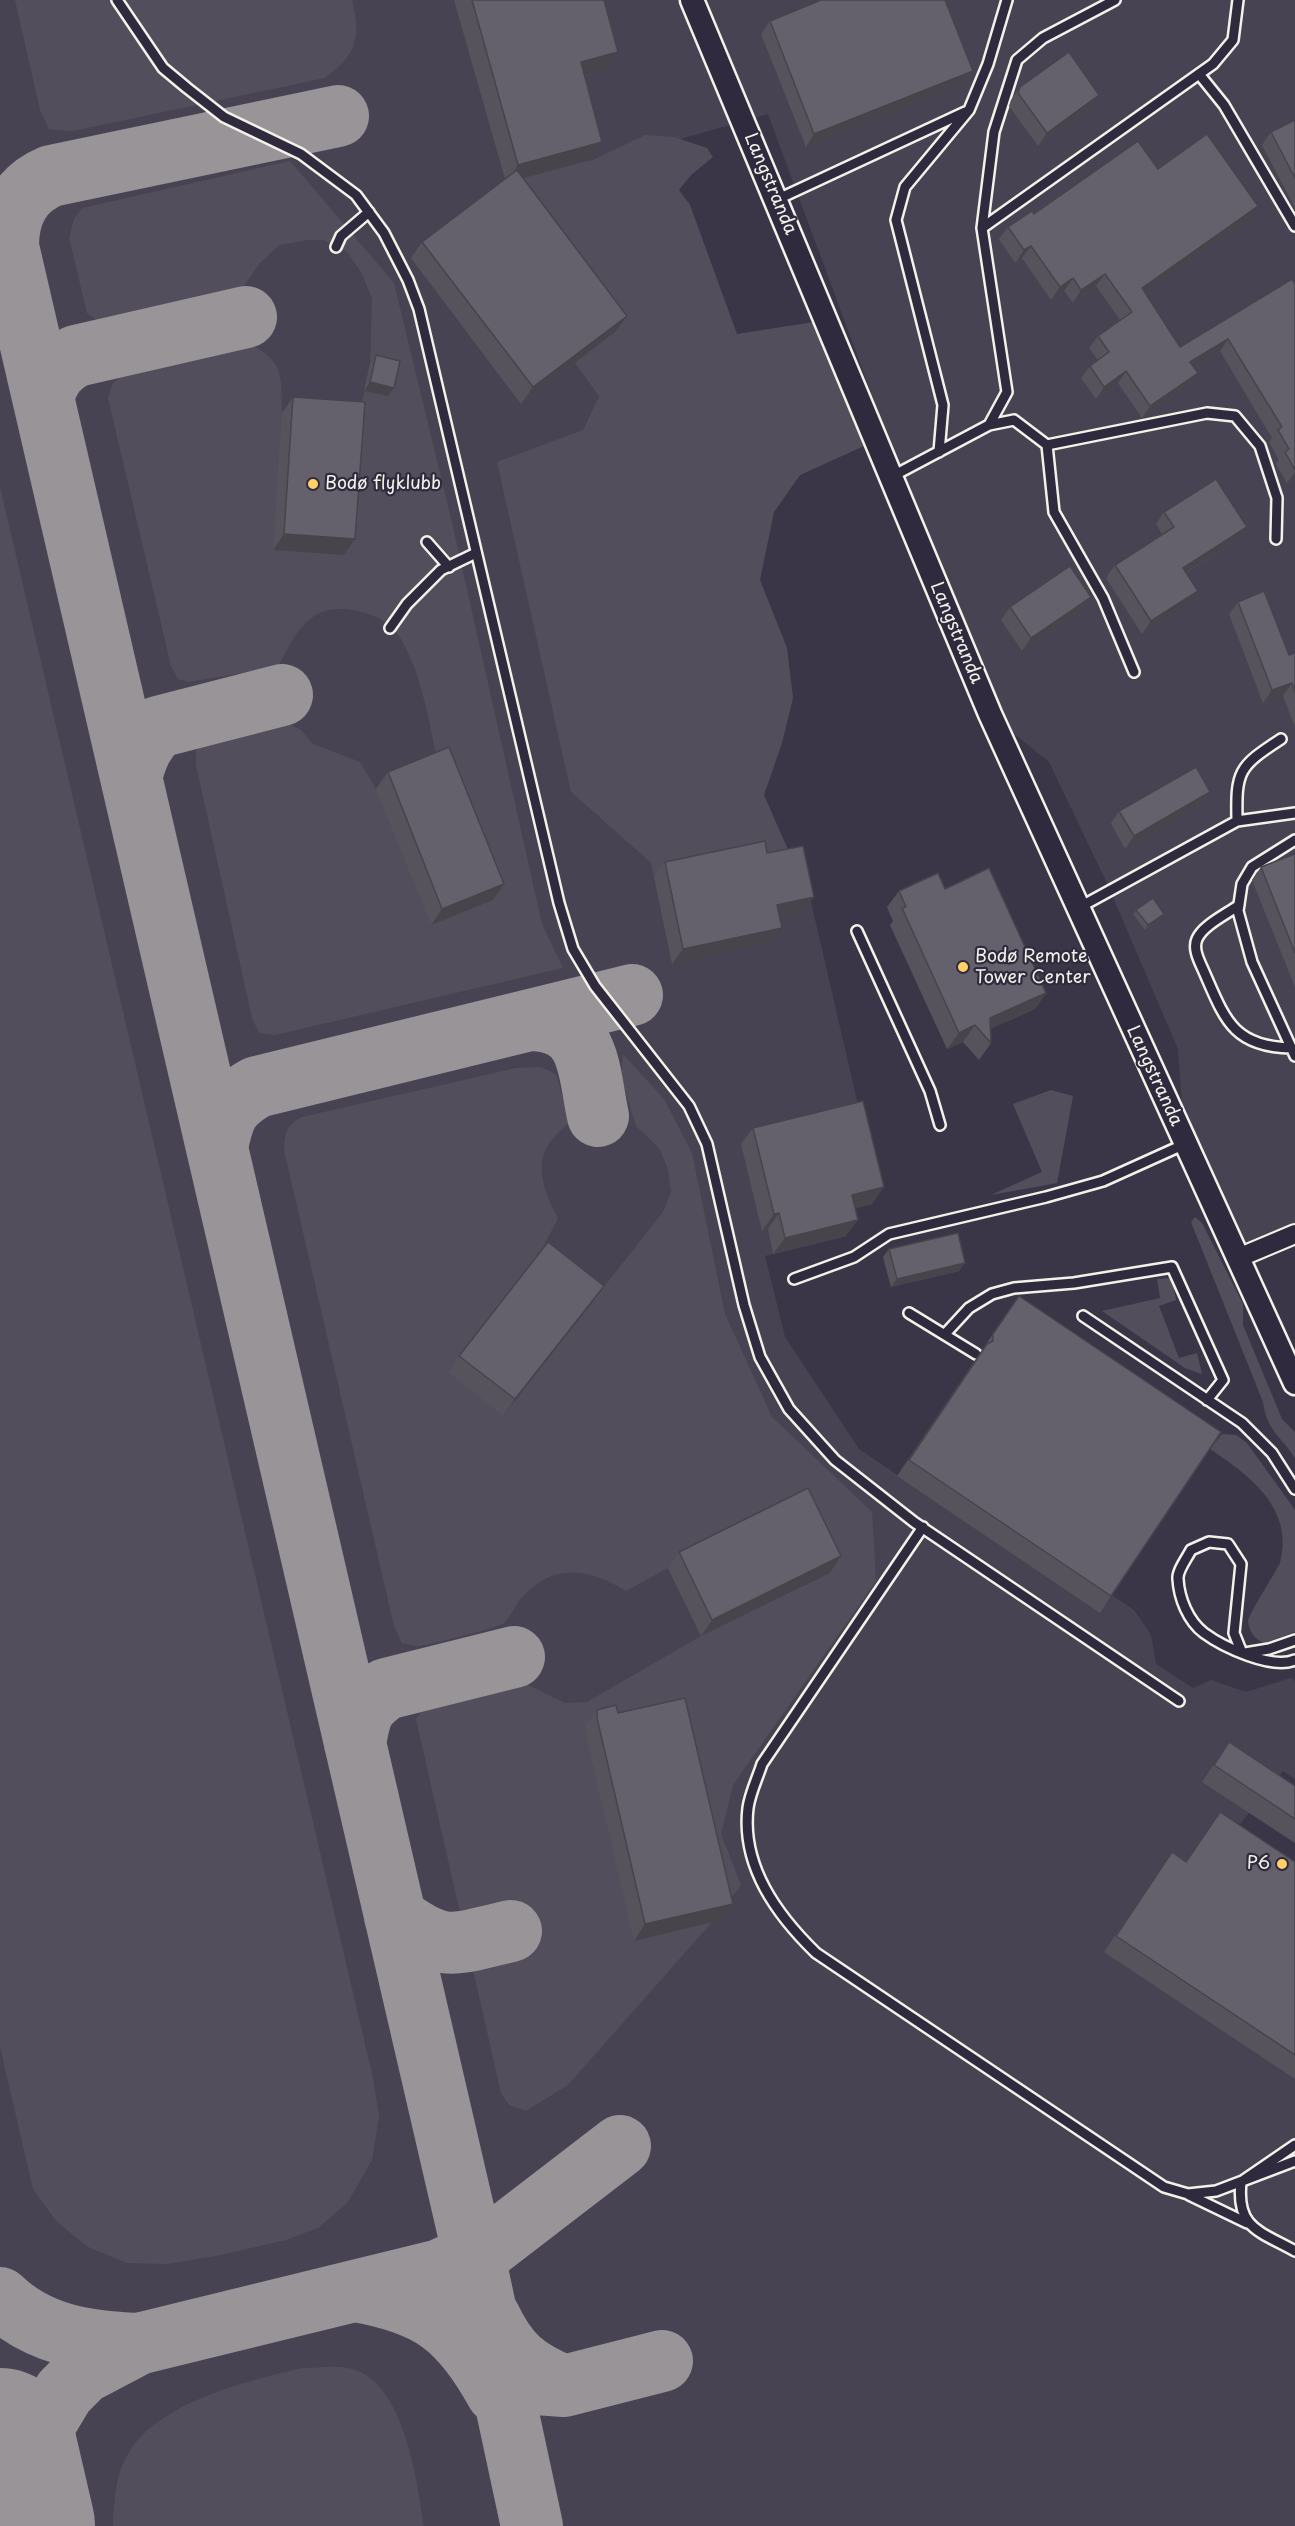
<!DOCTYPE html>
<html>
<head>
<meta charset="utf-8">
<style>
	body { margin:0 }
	canvas { display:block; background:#3b3647 }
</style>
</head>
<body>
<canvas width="1295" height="2526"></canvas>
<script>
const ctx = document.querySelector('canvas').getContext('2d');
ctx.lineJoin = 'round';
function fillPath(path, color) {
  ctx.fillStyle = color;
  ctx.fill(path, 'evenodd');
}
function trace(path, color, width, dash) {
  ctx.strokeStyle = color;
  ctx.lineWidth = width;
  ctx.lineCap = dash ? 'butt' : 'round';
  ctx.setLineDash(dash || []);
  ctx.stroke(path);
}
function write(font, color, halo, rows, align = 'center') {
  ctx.font = font + ' "Playpen Sans",sans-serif';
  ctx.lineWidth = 4.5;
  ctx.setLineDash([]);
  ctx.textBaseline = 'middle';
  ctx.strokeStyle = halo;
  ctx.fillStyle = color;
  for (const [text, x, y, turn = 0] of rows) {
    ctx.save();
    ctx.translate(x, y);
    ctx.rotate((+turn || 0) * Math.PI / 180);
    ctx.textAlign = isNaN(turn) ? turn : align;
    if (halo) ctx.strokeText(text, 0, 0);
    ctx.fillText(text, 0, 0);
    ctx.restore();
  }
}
const built = new Path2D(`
	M 0,0 L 1295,0 L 1295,1234 L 1238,1258 L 1185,1144 L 1178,1049 L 1106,881 L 1049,762 L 990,714 L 768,114 L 642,150 L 615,332 L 599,396 L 583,430 L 571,792 L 651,863 L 802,903 L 811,902 L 861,1118 L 872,1204 L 841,1212 L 846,1236 L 765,1256 L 785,1337 L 859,1449 L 1099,1612 L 1112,1595 L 1134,1610 L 1151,1635 L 1156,1664 L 1193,1688 L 1211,1680 L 1246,1692 L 1291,1678 L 1295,1681 L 1295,1779 L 1283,1771 L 1223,1845 L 1295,1998 L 1295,2526 L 0,2526 Z`);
const green = new Path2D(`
	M 15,0 L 352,0 C 361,37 357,55 325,78 L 73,131 L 49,129 L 40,110 Z
	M 645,135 L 674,137 L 707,148 L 713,157 L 691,175 L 679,190 L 690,205 L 737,334 L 827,320 L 875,441 L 800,475 L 774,512 L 760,580 L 787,648 L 793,698 L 782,743 L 764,795 L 793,861 L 754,857 L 654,877 L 651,863 L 571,792 L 497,462 L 583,430 L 599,396 L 575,363 L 513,177 L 593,160 Z
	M 290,161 L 394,283 L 453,527 L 542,924 L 563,968 L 275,1035 L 259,1033 L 252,1018 L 196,765 L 196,751 L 203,744 L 287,723 L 301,730 L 313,744 L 360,762 L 376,789 L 438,764 C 429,722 422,673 399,636 C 385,613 339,601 316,615 C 298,625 287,650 278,667 L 188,682 L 178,679 L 171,666 L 108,398 L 113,383 L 124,374 L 252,345 C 285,362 281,380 282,413 L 362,402 L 370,364 L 372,298 L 361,272 L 347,252 L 324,240 L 307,240 L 279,245 L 259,264 L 240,292 L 101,323 L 87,313 L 69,238 L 74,219 L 82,208 Z
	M 0,487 L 373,2078 L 379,2117 L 372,2160 L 348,2202 L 318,2228 L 286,2240 L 221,2255 L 167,2264 L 127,2263 L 88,2247 L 56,2221 L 33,2189 L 0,2047 Z
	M 623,1054 L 664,1099 L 692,1153 L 725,1314 L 772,1417 L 872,1512 L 876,1581 L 733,1785 L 721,1834 L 741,1885 L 713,1921 L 568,2085 L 526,2111 L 509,2105 L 501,2093 L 416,1719 L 426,1705 L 520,1681 L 565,1703 L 587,1702 L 701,1636 L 668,1568 L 626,1591 C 587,1567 551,1563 520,1600 C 514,1607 510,1617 504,1623 C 498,1628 432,1644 420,1646 C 414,1647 408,1644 402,1643 L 394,1626 L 284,1150 C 285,1133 286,1125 302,1117 L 516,1068 L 541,1067 L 556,1074 L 570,1122 C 563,1128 555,1135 550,1142 C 533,1165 546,1197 558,1218 L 537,1259 L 592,1302 L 663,1212 L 671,1192 L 668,1169 L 659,1148 L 636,1126 L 621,1078 Z
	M 1051,1090 L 1073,1096 L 1057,1183 L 991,1195 L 1042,1172 L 1013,1104 Z
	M 1195,1217 L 1202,1223 L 1243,1304 L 1243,1325 L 1282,1419 L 1295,1432 L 1295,1458 C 1280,1435 1267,1431 1263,1402 L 1191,1222 Z
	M 1172,1278 L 1176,1300 L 1159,1306 L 1179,1358 L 1197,1353 L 1202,1374 L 1185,1368 L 1102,1311 L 1160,1298 L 1157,1279 Z
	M 1222,1434 L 1236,1435 L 1247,1443 L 1295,1510 L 1295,1632 L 1264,1643 C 1253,1638 1249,1631 1248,1620 C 1257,1600 1270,1582 1280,1563 C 1295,1507 1247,1474 1210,1449 Z
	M 302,2368 C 316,2368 334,2365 348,2368 C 404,2378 417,2481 424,2526 L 113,2526 C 114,2502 115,2476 128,2454 C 158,2402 247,2381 302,2368 Z`);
const taxiway = new Path2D(`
	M 0,212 L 474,2256 L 532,2526
	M 8,246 C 8,214 20,189 51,176 L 338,116
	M 43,397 C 50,376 57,366 76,356 L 246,317
	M 131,777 C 137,756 142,742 158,727 L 282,695
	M 533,1020 C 592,1023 588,1070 598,1116
	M 217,1148 C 223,1116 228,1103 257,1087 L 632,995
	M 355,1744 C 360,1715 361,1706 386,1689 L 514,1657
	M 395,1917 C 445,1954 453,1944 511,1931
	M 355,2291 C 430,2304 460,2326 497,2393
	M 0,2298 C 38,2335 87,2342 138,2344
	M 489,2316 C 508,2356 525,2370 564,2386
	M 523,2383 L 564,2386 L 662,2361
	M 21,2526 L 23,2495 L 34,2442 L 64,2392 L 83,2373 L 138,2344 L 440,2270 L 486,2249 L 620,2146`);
const runway = new Path2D(`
	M 0,2444 L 19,2526`);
const service = new Path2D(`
	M 117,0 L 163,68 L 187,88 L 224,117 L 301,154 L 356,195 L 384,233 L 408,280 L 419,309 L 559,903 L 573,949 L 595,986 L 689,1106 L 707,1144 L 744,1305 L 760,1357 L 789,1409 L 835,1460 L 914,1522 L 1179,1701
	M 1199,74 L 1224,105 L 1295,226
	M 776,200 L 965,112
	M 982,228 L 1213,64 L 1233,40 L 1238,0
	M 336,247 L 341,236 L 369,212
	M 989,425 L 1007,392 L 982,228 L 994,132 L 1017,60 L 1043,38 L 1115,0
	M 1047,445 L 1207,413 L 1235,416 L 1260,446 L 1277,498 L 1276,539
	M 939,452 L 943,405 L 896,220 L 905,187 L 969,110 L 988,64 L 1007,0
	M 891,477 L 989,425 L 1014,420 L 1047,445 L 1054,512 L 1103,598 L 1134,672
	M 427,542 L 449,567
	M 390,628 L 407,604 L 441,570 L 476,553
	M 1237,821 C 1236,771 1238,767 1281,739
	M 1295,840 L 1252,867 L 1242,884 L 1238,911 L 1252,962 L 1295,1056
	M 1239,905 C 1227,914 1203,925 1197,939 C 1192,950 1201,964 1205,974 C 1225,1020 1234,1047 1291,1048
	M 1080,907 L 1237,821 L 1295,813
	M 857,931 L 930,1091 L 940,1125
	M 794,1279 L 854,1257 L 889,1234 L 1046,1197 L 1103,1181 L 1185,1144
	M 909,1313 L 976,1354
	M 1083,1316 L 1242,1423 L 1272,1453 L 1295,1489
	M 945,1334 L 969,1308 L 992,1294 L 1014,1288 L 1074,1283 L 1172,1267 L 1223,1380 L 1207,1400
	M 923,1527 L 762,1764 C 758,1777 750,1793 748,1808 C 741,1866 777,1915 816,1953 L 1164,2187 L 1188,2194 L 1216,2191 L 1295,2161
	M 1242,1653 L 1234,1633 L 1241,1564 L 1228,1544 L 1209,1542 L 1191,1550 C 1187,1558 1177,1571 1178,1579 C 1179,1598 1188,1621 1204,1633 C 1223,1647 1272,1670 1295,1660
	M 1245,1653 L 1269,1649 L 1295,1640
	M 1295,2145 L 1241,2182 C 1236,2228 1259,2231 1295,2251
	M 1189,2195 L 1247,2223`);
const minor = new Path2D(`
	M 1238,1258 L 1295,1234`);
const tertiary = new Path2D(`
	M 692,0 L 990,714 L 1295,1383`);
const wall = new Path2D(`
	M 454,0 L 604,0 L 618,52 L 605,71 L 585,76 L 602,142 L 590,160 L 523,178 L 615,332 L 521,404 L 411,258 L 422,242 L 505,179 Z
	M 770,21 L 964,84 L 806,147 L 761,34 Z
	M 1020,87 L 1091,108 L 1038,146 L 1009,106 L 1011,100 Z
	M 1295,120 L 1295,208 L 1262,145 L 1271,132 Z
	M 1158,169 L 1249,219 L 1145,292 L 1180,347 L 1295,284 L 1295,479 L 1287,483 L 1276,464 L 1279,460 L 1269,442 L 1272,438 L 1220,351 L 1193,367 L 1198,373 L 1189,385 L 1142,418 L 1118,383 L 1096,399 L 1081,378 L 1090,366 L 1098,360 L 1089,348 L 1098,336 L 1120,320 L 1096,286 L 1073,303 L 1064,291 L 1051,300 L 1022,258 L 1015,263 L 999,239 L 1008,227 L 1034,214 Z
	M 376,355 L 394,388 L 388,396 L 364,391 L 370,364 Z
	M 293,397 L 344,555 L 273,550 L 282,413 Z
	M 1164,512 L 1247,527 L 1238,539 L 1186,573 L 1189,604 L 1142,634 L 1106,578 L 1115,565 L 1162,534 L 1156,524 Z
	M 1091,597 L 1082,610 L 1022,651 L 1001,620 L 1010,607 Z
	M 1238,602 L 1289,655 L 1295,653 L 1295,727 L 1283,696 L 1263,703 L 1229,614 Z
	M 388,772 L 504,884 L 493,900 L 431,925 L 376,789 Z
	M 1210,792 L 1201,805 L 1125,849 L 1111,823 L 1119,811 Z
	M 767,853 L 803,912 L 780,917 L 772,943 L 672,964 L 654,877 L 665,862 Z
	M 1295,854 L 1295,987 L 1252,880 L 1261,867 Z
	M 945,889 L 1046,993 L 1035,1009 L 990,1029 L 991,1043 L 979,1060 L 963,1042 L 947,1049 L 890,925 L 893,921 L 887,907 L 899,891 Z
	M 1136,910 L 1161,918 L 1145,930 L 1133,914 Z
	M 753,1128 L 872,1204 L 855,1208 L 846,1236 L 773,1254 L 768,1229 L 762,1231 L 741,1144 Z
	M 889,1249 L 959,1271 L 891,1287 L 883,1257 Z
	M 604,1286 L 592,1303 L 503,1416 L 448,1372 L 459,1356 Z
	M 1007,1313 L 1111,1596 L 1100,1613 L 897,1476 Z
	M 679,1552 L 830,1573 L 701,1636 L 668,1568 Z
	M 597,1710 L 618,1713 L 733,1904 L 721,1920 L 634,1941 L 586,1735 L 585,1726 Z
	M 1229,1742 L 1295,1786 L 1295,1843 L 1202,1782 Z
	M 1220,1812 L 1295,1862 L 1295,2079 L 1104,1952 L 1172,1852 L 1186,1862 Z`);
const shadedWall = new Path2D(`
	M 618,52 L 605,71 L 568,80 L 581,62 Z
	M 973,71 L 964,84 L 806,147 L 814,134 Z
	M 1099,95 L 1091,108 L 1038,146 L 1047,133 Z
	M 602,142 L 590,160 L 506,183 L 518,165 Z
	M 1258,206 L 1249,219 L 1134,300 L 1142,288 Z
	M 1031,246 L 1022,258 L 1015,263 L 1024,250 Z
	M 1105,274 L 1096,286 L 1073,303 L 1081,290 Z
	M 1073,278 L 1064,291 L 1051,300 L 1060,287 Z
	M 627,316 L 615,332 L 521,404 L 533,387 Z
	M 1228,339 L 1220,351 L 1181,374 L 1190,362 Z
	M 1126,371 L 1118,383 L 1096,399 L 1104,387 Z
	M 1198,373 L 1189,385 L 1142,418 L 1150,406 Z
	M 370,382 L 394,388 L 388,396 L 364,391 Z
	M 1295,472 L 1295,479 L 1287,483 Z
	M 1247,527 L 1238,539 L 1174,580 L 1183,568 Z
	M 284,534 L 355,539 L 344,555 L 273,550 Z
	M 1198,591 L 1189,604 L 1142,634 L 1151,621 Z
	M 1091,597 L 1082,610 L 1022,651 L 1031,638 Z
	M 1292,683 L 1283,696 L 1263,703 L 1272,690 Z
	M 1210,792 L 1201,805 L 1125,849 L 1134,836 Z
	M 504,884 L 493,900 L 431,925 L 442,909 Z
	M 814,897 L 803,912 L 767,920 L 777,905 Z
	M 1164,914 L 1161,918 L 1145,930 L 1148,925 Z
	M 782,928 L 772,943 L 672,964 L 683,949 Z
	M 1046,993 L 1035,1009 L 982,1033 L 990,1018 Z
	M 975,1025 L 963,1042 L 947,1049 L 959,1033 Z
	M 884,1187 L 872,1204 L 840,1212 L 852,1195 Z
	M 779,1213 L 768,1229 L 762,1231 L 774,1214 Z
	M 858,1220 L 846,1236 L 773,1254 L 785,1238 Z
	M 965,1263 L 959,1271 L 891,1287 L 897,1279 Z
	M 604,1286 L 592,1303 L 503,1416 L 515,1399 Z
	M 841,1556 L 830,1573 L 701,1636 L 712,1620 Z
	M 733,1904 L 721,1920 L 634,1941 L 645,1924 Z`);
const building = new Path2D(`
	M 472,0 L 604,0 L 618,52 L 581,62 L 602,142 L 518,165 Z
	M 821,0 L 945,0 L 973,71 L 814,134 L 770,21 Z
	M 1069,52 L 1099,95 L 1047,133 L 1018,93 L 1020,87 Z
	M 1295,120 L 1295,178 L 1271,132 Z
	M 1207,134 L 1258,206 L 1142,288 L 1180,347 L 1292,279 L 1295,284 L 1295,470 L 1285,452 L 1289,449 L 1278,430 L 1282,427 L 1228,339 L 1190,362 L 1198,373 L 1150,406 L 1126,371 L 1104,387 L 1090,366 L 1109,352 L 1098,336 L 1132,312 L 1105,274 L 1081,290 L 1073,278 L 1060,287 L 1031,246 L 1024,250 L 1008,227 L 1032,211 L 1034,214 L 1138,141 L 1158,169 Z
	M 517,170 L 627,316 L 533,387 L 422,242 Z
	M 376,355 L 400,361 L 394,388 L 370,382 Z
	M 293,397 L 365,402 L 355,539 L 284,534 Z
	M 1216,479 L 1247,527 L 1183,568 L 1198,591 L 1151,621 L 1115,565 L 1174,527 L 1164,512 Z
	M 1070,566 L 1091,597 L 1031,638 L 1010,607 Z
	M 1264,591 L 1289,655 L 1295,653 L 1295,692 L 1292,683 L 1272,690 L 1238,602 Z
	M 449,747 L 504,884 L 442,909 L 388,772 Z
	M 1196,767 L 1210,792 L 1134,836 L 1119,811 Z
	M 765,841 L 767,853 L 803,846 L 814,897 L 777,905 L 782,928 L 683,949 L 665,862 Z
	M 1295,854 L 1295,953 L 1261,867 Z
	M 989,868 L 1046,993 L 990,1018 L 991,1043 L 975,1025 L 959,1033 L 902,908 L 906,907 L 899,891 L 938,873 L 945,889 Z
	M 1153,898 L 1164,914 L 1148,925 L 1136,910 Z
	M 863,1101 L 884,1187 L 852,1195 L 858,1220 L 785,1238 L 779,1213 L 774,1214 L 753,1128 Z
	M 958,1233 L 965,1263 L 897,1279 L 889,1249 Z
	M 548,1242 L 604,1286 L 515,1399 L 459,1356 Z
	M 1019,1296 L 1221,1432 L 1111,1596 L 909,1460 L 987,1344 L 993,1341 L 993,1334 Z
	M 808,1488 L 841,1556 L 712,1620 L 679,1552 Z
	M 685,1698 L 733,1904 L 645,1924 L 597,1718 L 597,1710 L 616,1705 L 618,1713 Z
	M 1229,1742 L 1295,1786 L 1295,1819 L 1214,1765 Z
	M 1220,1812 L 1295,1862 L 1295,2055 L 1116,1936 L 1172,1852 L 1186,1862 Z`);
const markers = [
	[313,484,6,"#ffd166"],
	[963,967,6,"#ffd166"],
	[1282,1864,6,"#ffd166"]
];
const streetNames = [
	["Langstranda",770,184,67],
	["Langstranda",956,633,67],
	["Langstranda",1154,1076,65]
];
const poiNames = [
	["Bodø flyklubb",325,484],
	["Bodø Remote",975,957],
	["Tower Center",975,978],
	["P6",1270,1864,"right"]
];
fillPath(built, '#484352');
fillPath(green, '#534e5c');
trace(taxiway, '#989498', 62);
trace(runway, '#989498', 152);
trace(service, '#f4f1e8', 14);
trace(minor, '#f4f1e8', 22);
trace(tertiary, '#f4f1e8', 27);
trace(service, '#2f2a3d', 9);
trace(minor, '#2f2a3d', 18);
trace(tertiary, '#2f2a3d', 22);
fillPath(wall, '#57535d');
fillPath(shadedWall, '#47444c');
fillPath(building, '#65616c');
trace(building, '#47444c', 1.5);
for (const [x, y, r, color] of markers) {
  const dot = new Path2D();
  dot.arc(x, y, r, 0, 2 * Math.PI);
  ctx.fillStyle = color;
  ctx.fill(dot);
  trace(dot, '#2f2a3d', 2);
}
write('18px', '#f4f1e8', '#2f2a3d', streetNames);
write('18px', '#f4f1e8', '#2f2a3d', poiNames, 'left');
</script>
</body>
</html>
